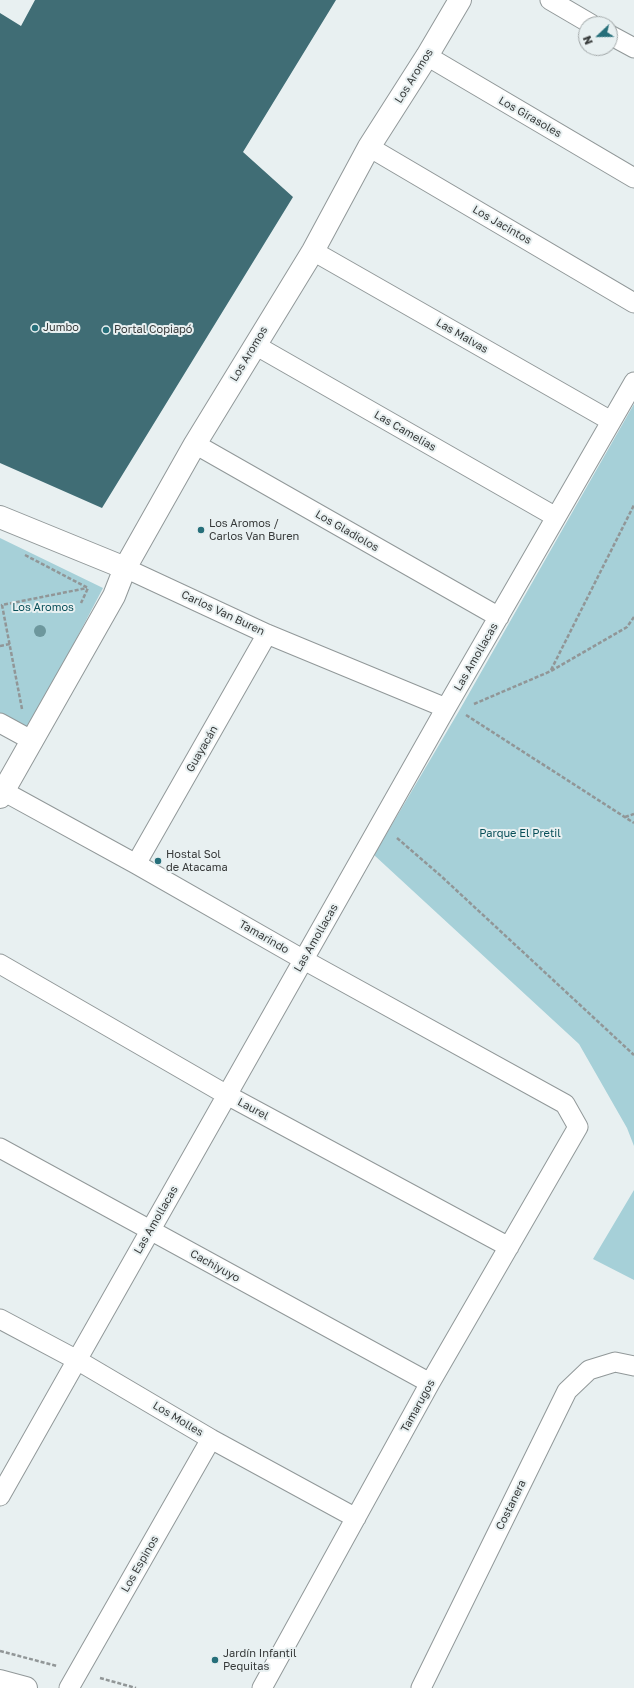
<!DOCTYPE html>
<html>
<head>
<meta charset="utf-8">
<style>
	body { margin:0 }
	#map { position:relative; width:634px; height:1688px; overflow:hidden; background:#e8f0f1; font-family:"Golos Text",sans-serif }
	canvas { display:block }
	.north { position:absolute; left:578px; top:16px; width:40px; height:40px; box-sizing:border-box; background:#e8f0f1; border:1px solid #a1a7a8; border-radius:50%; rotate:248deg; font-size:11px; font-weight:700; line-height:16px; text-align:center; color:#373a3a }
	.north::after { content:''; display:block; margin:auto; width:14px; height:18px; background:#266f7a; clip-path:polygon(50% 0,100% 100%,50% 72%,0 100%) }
</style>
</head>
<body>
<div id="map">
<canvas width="634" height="1688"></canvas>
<div class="north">N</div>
</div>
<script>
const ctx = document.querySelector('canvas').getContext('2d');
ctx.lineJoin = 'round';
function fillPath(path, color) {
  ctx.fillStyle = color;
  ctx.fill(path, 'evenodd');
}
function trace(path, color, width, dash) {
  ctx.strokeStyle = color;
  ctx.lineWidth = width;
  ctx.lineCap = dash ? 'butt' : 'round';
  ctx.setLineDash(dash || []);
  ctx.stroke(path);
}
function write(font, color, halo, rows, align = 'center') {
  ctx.font = font + ' "Golos Text",sans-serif';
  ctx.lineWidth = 4;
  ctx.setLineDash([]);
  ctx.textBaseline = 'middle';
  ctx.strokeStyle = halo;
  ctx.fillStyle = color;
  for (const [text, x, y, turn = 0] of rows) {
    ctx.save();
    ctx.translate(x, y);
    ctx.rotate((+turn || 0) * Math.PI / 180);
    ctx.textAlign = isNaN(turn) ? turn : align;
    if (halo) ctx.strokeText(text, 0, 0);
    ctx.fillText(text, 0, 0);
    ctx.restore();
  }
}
const green = new Path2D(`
	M 634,404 L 634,1146 L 627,1128 L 579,1044 L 374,855 L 459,711 Z
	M 0,538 L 103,588 L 27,733 L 0,719 Z
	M 634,1190 L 634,1280 L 593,1259 Z`);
const building = new Path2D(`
	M 35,0 L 336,0 L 243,152 L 293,197 L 102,508 L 0,463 L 0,13 L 21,26 Z`);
const path = new Path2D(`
	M 25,555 L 88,588 L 81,603
	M 0,646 L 10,644
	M 551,670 L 634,505
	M 474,704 L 551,671 L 627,627 L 634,617
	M 22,709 L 2,605 L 87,588
	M 466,715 L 634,823
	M 625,817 L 634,814
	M 397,838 L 441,876 L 634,1055
	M 0,1651 L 57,1666
	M 100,1678 L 136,1688`);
const minor = new Path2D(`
	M 550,0 L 591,24
	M 610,35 L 634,48
	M 427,56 L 634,178
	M 369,147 L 634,303
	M 313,251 L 611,421
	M 255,345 L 556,517
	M 195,444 L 499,617
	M 125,568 L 267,634 L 446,708
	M 0,723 L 33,741
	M 3,791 L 136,864 L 304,960 L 565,1104 L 578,1127 L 430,1383 L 262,1688
	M 136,864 L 267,634
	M 0,964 L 227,1095 L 509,1247
	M 0,1148 L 430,1383
	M 0,1319 L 77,1360 L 211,1439 L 356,1518
	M 0,1496 L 446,708 L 634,382
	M 69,1688 L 211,1439
	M 421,1688 L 567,1391 L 589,1370 L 615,1362 L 634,1366`);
const tertiary = new Path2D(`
	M 0,517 L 125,568
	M 0,797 L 114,596 L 125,568 L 195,444 L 313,251 L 369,147 L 427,56 L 460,0`);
const secondary = new Path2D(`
	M 0,1681 L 26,1688`);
const trees = [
	[40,631]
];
const markers = [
	[35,328,4,"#266f7a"],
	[106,330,4,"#266f7a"],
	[201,530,4,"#266f7a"],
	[158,861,4,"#266f7a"],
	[215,1660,4,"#266f7a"]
];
const streetNames = [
	["Los Aromos",414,76,-58],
	["Los Girasoles",530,117,30],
	["Los Jacintos",502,225,30],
	["Las Malvas",462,336,30],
	["Los Aromos",249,354,-59],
	["Las Camelias",405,431,30],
	["Los Gladiolos",347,531,30],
	["Carlos Van Buren",223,613,25],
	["Las Amollacas",476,657,-60],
	["Guayacán",202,749,-60],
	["Tamarindo",264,937,30],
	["Las Amollacas",316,938,-60],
	["Laurel",253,1109,28],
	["Las Amollacas",156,1220,-60],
	["Cachiyuyo",215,1266,29],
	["Tamarugos",418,1406,-61],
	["Los Molles",178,1419,31],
	["Costanera",511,1505,-64],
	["Los Espinos",140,1564,-60]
];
const poiNames = [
	["Jumbo",43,328],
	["Portal Copiapó",114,330],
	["Los Aromos /",209,524],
	["Carlos Van Buren",209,537],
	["Hostal Sol",166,855],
	["de Atacama",166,868],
	["Jardín Infantil",223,1654],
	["Pequitas",223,1667]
];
const parkNames = [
	["Los Aromos",43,608],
	["Parque El Pretil",520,834]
];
fillPath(green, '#a6d0d8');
fillPath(building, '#406d75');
trace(minor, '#919899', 21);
trace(tertiary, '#919899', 24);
trace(secondary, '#919899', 24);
trace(path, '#919697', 2.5, [4, 2]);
trace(minor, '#fff', 19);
trace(tertiary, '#fff', 22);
trace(secondary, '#fff', 22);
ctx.fillStyle = '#6d979d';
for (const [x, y] of trees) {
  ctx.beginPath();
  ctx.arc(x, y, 6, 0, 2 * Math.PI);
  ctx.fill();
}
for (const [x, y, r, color] of markers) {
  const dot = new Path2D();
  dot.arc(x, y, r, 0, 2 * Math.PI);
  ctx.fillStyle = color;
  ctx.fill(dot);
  trace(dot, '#e8f0f1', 1.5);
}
write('11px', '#373a3a', '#e8f0f1', streetNames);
write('11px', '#373a3a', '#e8f0f1', poiNames, 'left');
write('11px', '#084f59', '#e8f0f1', parkNames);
</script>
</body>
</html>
